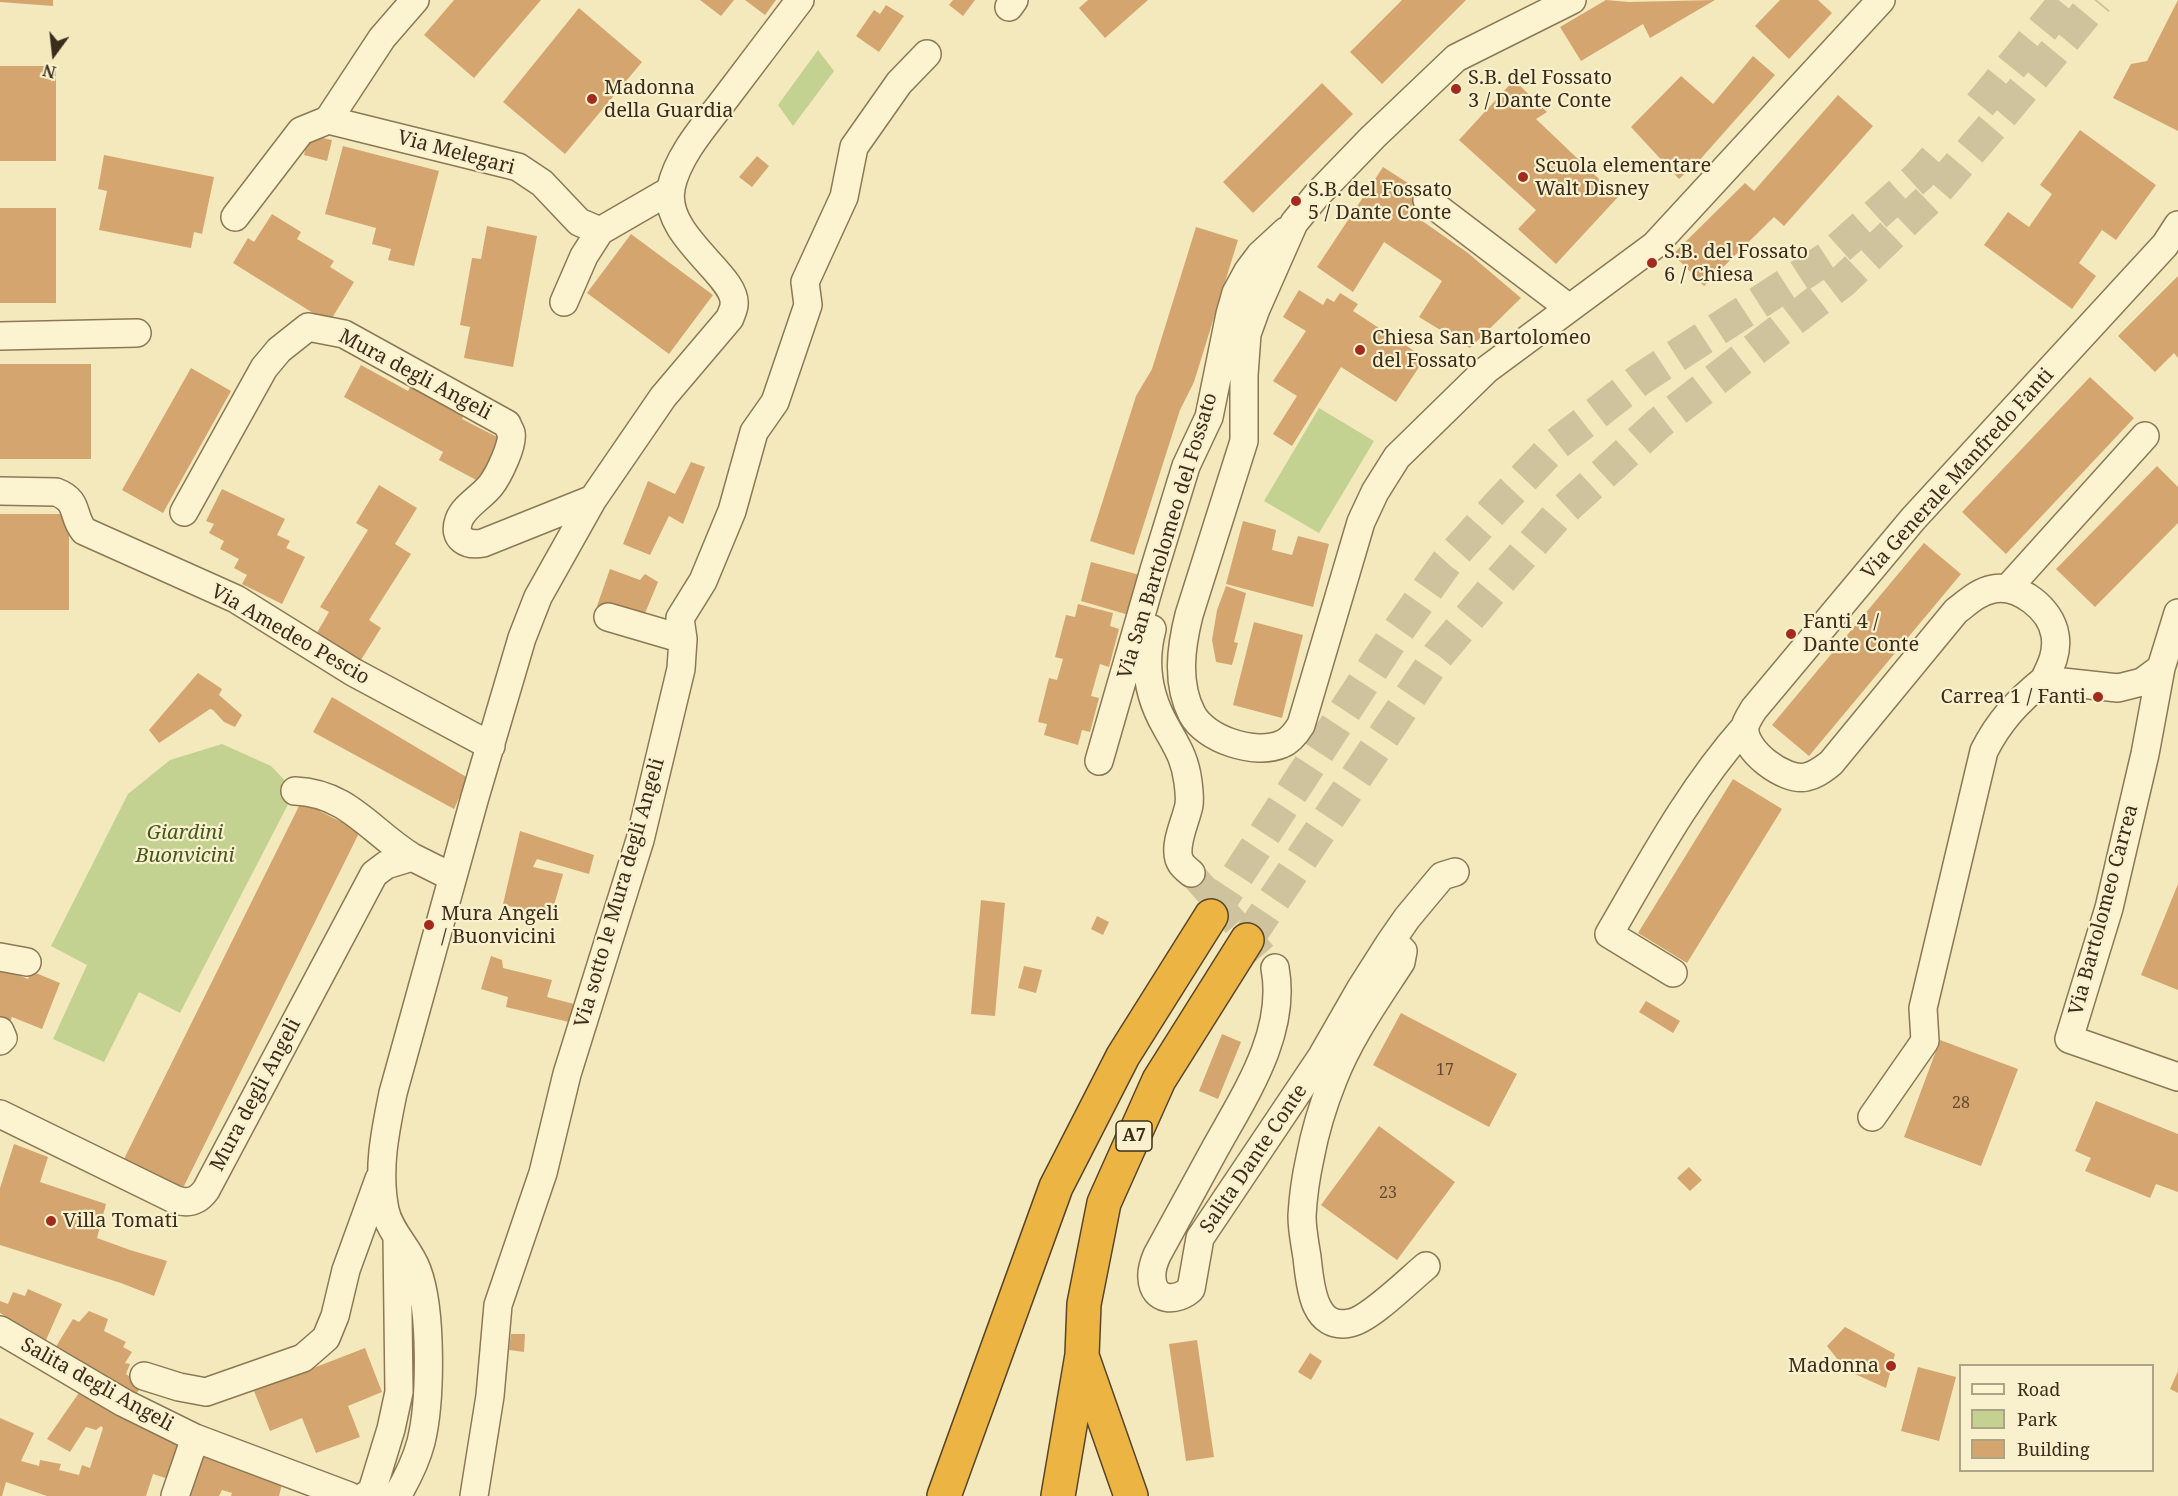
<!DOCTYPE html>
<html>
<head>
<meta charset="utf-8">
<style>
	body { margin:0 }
	#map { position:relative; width:2178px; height:1496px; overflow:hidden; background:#f3e9bd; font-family:"Noto Serif",serif }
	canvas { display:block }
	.legend { position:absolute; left:1959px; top:1364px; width:195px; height:108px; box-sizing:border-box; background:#f9f1ce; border:2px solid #ada386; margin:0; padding:8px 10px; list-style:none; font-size:18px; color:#3a2d1b }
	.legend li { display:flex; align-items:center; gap:12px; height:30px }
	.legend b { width:30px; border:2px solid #ada386 }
	.north { position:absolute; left:24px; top:24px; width:60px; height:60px; -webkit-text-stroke:4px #f9f1ce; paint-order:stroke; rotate:195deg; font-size:16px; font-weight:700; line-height:24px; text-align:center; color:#3a2d1b }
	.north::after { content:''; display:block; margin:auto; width:21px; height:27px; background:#3a2d1b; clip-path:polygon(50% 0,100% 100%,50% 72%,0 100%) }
</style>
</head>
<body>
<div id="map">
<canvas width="2178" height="1496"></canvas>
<ul class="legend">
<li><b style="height:8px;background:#fcf4d1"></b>Road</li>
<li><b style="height:16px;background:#c3d290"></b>Park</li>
<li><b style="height:16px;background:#d5a56f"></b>Building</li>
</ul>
<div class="north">N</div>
</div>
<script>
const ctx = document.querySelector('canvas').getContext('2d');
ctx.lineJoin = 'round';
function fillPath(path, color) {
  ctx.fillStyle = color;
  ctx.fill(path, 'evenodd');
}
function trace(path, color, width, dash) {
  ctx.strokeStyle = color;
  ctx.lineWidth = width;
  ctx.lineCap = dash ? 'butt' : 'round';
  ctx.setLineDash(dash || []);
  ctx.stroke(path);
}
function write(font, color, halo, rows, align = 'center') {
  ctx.font = font + ' "Noto Serif",serif';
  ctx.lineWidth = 4.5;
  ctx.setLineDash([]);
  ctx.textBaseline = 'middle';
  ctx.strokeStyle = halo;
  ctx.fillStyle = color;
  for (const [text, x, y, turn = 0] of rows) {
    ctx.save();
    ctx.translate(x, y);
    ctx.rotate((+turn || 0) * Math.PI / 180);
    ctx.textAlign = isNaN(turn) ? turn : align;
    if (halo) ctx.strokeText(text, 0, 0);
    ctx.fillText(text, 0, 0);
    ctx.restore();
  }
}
const green = new Path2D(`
	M 818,50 L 834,71 L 793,126 L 778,105 Z
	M 1319,408 L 1374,441 L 1319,533 L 1264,501 Z
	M 222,744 L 271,766 L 295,791 L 180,1013 L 139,992 L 104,1062 L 53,1039 L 87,965 L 51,946 L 128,794 L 170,760 Z`);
const building = new Path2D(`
	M 0,0 L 53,0 L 53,6 L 0,2 Z
	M 454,0 L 541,0 L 474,78 L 424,35 Z
	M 700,0 L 734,0 L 721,16 Z
	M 745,0 L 776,0 L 765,15 Z
	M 953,0 L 975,0 L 963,16 L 949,5 Z
	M 1088,0 L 1148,0 L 1105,38 L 1079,8 Z
	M 1402,0 L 1466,0 L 1382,84 L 1350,52 Z
	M 1606,0 L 1629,2 L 1715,0 L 1650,38 L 1643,24 L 1581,61 L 1560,27 Z
	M 1780,0 L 1818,0 L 1832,13 L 1789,59 L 1755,26 Z
	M 2178,0 L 2178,131 L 2113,98 L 2131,64 L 2147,61 Z
	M 886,5 L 904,16 L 879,52 L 856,36 L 874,10 L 880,14 Z
	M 579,8 L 642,62 L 565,154 L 503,102 Z
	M 1753,56 L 1775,75 L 1697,163 L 1679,179 L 1631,127 L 1681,76 L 1713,104 Z
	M 0,66 L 56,66 L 56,161 L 0,161 Z
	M 1514,80 L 1547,112 L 1536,119 L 1618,197 L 1556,264 L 1518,229 L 1536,210 L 1459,140 Z
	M 1322,83 L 1353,114 L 1253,213 L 1223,182 Z
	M 1838,95 L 1873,126 L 1784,226 L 1774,217 L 1704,286 L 1673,254 L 1745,183 L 1754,191 Z
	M 2080,130 L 2156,185 L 2116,240 L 2102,230 L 2079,263 L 2096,276 L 2072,309 L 1984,245 L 2008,212 L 2029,227 L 2052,194 L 2040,185 Z
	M 309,135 L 332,140 L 327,161 L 304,155 Z
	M 343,146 L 439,171 L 414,266 L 388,260 L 391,249 L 372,244 L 376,228 L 325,214 Z
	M 104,155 L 214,177 L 202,234 L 194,232 L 191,248 L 99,230 L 107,191 L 98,189 Z
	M 757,156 L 769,166 L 752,187 L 739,177 Z
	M 1383,167 L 1422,192 L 1408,211 L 1468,253 L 1521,298 L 1470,348 L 1419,317 L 1442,281 L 1384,242 L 1353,292 L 1317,267 Z
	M 0,208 L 56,208 L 56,303 L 0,303 Z
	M 272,214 L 301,232 L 297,239 L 334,261 L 330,267 L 354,282 L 329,323 L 233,263 L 248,238 L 254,242 Z
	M 487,226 L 537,236 L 513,367 L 464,358 L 470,327 L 460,325 L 472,258 L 481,259 Z
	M 1196,227 L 1238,240 L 1194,382 L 1180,410 L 1134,555 L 1090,541 L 1136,396 L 1152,369 Z
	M 631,234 L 713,295 L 669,354 L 587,293 Z
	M 2178,276 L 2178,358 L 2174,353 L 2155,372 L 2118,336 Z
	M 1299,290 L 1323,305 L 1327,298 L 1334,302 L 1340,293 L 1358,304 L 1353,311 L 1425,358 L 1396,402 L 1341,367 L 1292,446 L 1273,434 L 1297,396 L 1273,381 L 1306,331 L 1283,317 Z
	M 0,364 L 91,364 L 91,459 L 0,459 Z
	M 361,365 L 408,391 L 414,379 L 467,409 L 462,419 L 501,439 L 478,481 L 439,460 L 443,452 L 344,397 Z
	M 191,368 L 231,391 L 163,513 L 122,490 Z
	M 2090,377 L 2134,418 L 2006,554 L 1962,512 Z
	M 691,462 L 705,467 L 683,524 L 669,516 L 650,555 L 623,544 L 648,481 L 675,494 Z
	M 2157,466 L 2178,487 L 2178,523 L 2095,607 L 2056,569 Z
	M 379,485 L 417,508 L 395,544 L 411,554 L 369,620 L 381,628 L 359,663 L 315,636 L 329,612 L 320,607 L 368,530 L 356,523 Z
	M 222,489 L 285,519 L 277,535 L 290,541 L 286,548 L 305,557 L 282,604 L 242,584 L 247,575 L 234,568 L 239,559 L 220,549 L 224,541 L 209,533 L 214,524 L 206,521 Z
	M 0,514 L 69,514 L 69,610 L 0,610 Z
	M 1243,521 L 1276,530 L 1272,550 L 1292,555 L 1298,536 L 1329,544 L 1313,607 L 1226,584 Z
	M 1924,543 L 1961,574 L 1809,756 L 1772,725 Z
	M 1091,562 L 1140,575 L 1129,615 L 1081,601 Z
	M 610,569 L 640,580 L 645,574 L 658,582 L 643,618 L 597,606 Z
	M 1226,586 L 1246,593 L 1234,642 L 1238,643 L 1232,665 L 1216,662 L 1212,640 L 1217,610 Z
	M 1078,604 L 1113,613 L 1110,626 L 1119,629 L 1109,667 L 1100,664 L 1091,696 L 1099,698 L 1090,732 L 1082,730 L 1078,745 L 1044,735 L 1047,724 L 1038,722 L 1049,678 L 1057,680 L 1063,659 L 1055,657 L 1066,615 L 1075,617 Z
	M 1254,622 L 1303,635 L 1282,718 L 1233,705 Z
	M 198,673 L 222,689 L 219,695 L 242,715 L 235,727 L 224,722 L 213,710 L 210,709 L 159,743 L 149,730 Z
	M 332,697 L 468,778 L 454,809 L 313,732 Z
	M 1733,779 L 1782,809 L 1687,963 L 1638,933 Z
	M 301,802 L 360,831 L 181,1192 L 122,1163 Z
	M 520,831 L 594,855 L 589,874 L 537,859 L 533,867 L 563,874 L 550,919 L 503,904 Z
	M 2178,884 L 2178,990 L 2141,975 Z
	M 981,900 L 1005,903 L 995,1016 L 971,1014 Z
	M 1097,916 L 1109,922 L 1103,935 L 1091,929 Z
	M 491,956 L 502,960 L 503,968 L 552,980 L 547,997 L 578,1005 L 573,1023 L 506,1007 L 508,997 L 481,989 Z
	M 1024,966 L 1042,970 L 1036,993 L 1018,988 Z
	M 0,968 L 28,979 L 31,971 L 60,983 L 42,1029 L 12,1017 L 9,1024 L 0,1020 Z
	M 1646,1001 L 1680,1021 L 1673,1033 L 1639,1012 Z
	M 1401,1013 L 1517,1074 L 1489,1127 L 1373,1065 Z
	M 1222,1034 L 1241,1042 L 1218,1099 L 1199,1091 Z
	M 1940,1040 L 2018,1069 L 1981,1166 L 1904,1137 Z
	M 2096,1101 L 2178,1134 L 2178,1192 L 2156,1184 L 2150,1198 L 2085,1171 L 2091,1158 L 2075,1151 Z
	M 1379,1126 L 1455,1182 L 1397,1260 L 1321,1205 Z
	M 14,1144 L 48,1157 L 40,1182 L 106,1204 L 97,1238 L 130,1250 L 167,1261 L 154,1296 L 121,1283 L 0,1245 L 0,1188 Z
	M 1689,1167 L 1702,1180 L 1690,1191 L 1677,1178 Z
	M 28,1289 L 62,1304 L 46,1340 L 0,1313 L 0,1301 L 8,1304 L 13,1292 L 25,1296 Z
	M 89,1311 L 108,1319 L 104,1331 L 126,1342 L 123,1347 L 132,1352 L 125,1363 L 130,1364 L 126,1374 L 142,1385 L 135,1396 L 55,1348 L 73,1319 L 79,1322 Z
	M 1845,1327 L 1895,1354 L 1886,1388 L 1846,1370 L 1827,1346 Z
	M 511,1334 L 525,1334 L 524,1352 L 509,1350 Z
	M 1197,1340 L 1214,1457 L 1186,1461 L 1169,1344 Z
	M 365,1348 L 382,1392 L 348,1406 L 360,1437 L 316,1453 L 302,1418 L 270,1431 L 254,1391 Z
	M 1310,1353 L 1322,1361 L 1311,1380 L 1298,1372 Z
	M 1918,1367 L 1956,1377 L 1939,1441 L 1901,1431 Z
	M 2178,1371 L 2178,1393 L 2170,1389 Z
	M 83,1387 L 180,1438 L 168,1479 L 153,1474 L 146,1496 L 47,1496 L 6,1482 L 2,1496 L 0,1496 L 0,1418 L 34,1433 L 21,1461 L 39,1466 L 40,1460 L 61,1464 L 59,1470 L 79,1475 L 82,1465 L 90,1468 L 103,1428 L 101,1426 L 96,1430 L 86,1427 L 70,1452 L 47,1439 Z
	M 206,1448 L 284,1476 L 279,1496 L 231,1496 L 232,1493 L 222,1490 L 219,1496 L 188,1496 Z`);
const minorTunnel = new Path2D(`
	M 1191,873 L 1275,968`);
const motorwayTunnel = new Path2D(`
	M 1980,105 L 2066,0
	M 1211,916 L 1390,642 L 1446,563 L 1500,503 L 1554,446 L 1639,380 L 1829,257 L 1919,176 L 1941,151
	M 1247,940 L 1438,655 L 1498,583 L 1555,518 L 1658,424 L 1842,282 L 1931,197 L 2005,111 L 2097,0`);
const minor = new Path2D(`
	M 415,0 L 382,38 L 328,120 L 518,167 L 542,183 L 579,222 L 600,231 L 671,190
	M 1572,0 L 1456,58 L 1373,137 L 1316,196 L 1294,223 L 1256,309 L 1247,334 L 1244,375 L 1244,441 L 1189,615 C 1181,647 1176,683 1192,714 C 1205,739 1255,756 1282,744 C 1290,741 1296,733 1301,725 L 1361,522 L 1375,492 L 1397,457 L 1486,370 L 1655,245 L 1881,0
	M 1009,7 L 1014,0
	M 1427,200 L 1569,308
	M 235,217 L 301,131 L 328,120
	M 2178,225 L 2165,245 L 1913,519 L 1754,709 C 1751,714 1746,721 1745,727 C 1742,750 1785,782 1806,777 C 1816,775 1823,769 1831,763 L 1956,611 C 1968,602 1978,592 1993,589 C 2019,584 2051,609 2055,635 C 2058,652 2051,666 2044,680 L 2118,688 L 2142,682 L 2161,668 L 2178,613
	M 564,302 L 584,256 L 600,231
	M 0,336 L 137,333
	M 0,491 L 56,492 C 80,501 71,515 84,531 L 236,599 L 353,672 L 491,746
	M 184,512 L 264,368 L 279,350 L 308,327 L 344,334 L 507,424 C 508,427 510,430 511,433 C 514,444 498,476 491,485 C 482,497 464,506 459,520 C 452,539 467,546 483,543 L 593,499
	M 2008,588 L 2145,436
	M 608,617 L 683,639
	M 1152,629 C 1143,663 1148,696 1166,727 C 1177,747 1185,758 1188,782 C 1189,790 1190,798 1189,805 C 1186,821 1174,843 1179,859 C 1181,865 1186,869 1191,873
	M 2161,668 L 2145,754 L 2109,908 L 2069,1039 L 2178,1077
	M 1099,761 L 1154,570 L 1186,466 L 1209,417 L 1230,314 L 1236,293 L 1248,271 L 1260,255 L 1286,231
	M 295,791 C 348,793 371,832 412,857
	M 1389,944 L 1407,918 L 1442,876 L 1455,872
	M 0,957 L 27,962
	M 1275,968 C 1287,1032 1246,1093 1216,1147 C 1196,1183 1177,1219 1157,1255 C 1154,1262 1151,1270 1152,1278 C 1153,1302 1177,1302 1191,1289 L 1200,1238 L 1322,1056 L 1361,988 L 1389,944 L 1396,944 L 1403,951 L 1401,962 C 1377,999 1349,1038 1333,1080 C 1323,1105 1315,1131 1310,1158 C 1306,1176 1303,1198 1302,1216 C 1302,1230 1305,1244 1307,1257 C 1310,1282 1312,1331 1350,1323 C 1369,1320 1409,1280 1426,1266
	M 1673,973 L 1609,934 C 1651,862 1690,789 1745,727
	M 0,1031 L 3,1038 L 0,1041
	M 0,1114 L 176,1200 C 189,1204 198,1201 206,1190 L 374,874 L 386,865 L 412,857 L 452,877
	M 1872,1117 L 1925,1041 L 1923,1008 L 1984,751 C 1999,721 2018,701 2044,680
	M 0,1330 L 124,1403 L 195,1438 L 349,1496
	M 144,1376 L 179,1387 L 206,1392 L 303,1358 L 326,1338 L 335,1316 L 346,1270 L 379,1179
	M 175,1496 L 195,1438
	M 365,1496 L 372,1491 L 391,1429 L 399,1392 L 397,1238
	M 397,1496 C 407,1479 416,1461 421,1442 C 431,1401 432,1309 417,1270 C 409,1248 390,1233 385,1210 C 377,1170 385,1132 393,1093 L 475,797 L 522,638 L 538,597 L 593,499 L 663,397 L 730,318 C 731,314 734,309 734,305 C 738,275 662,237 671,188 C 678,154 708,122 728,95 C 752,63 776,32 800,0
	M 474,1496 L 490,1396 L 498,1305 L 543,1173 L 567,1074 L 640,840 L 681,669 L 683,639 L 680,618 L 703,581 L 732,511 L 754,432 L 775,402 L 808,305 L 805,282 L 844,197 L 854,147 L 899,83 L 927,54`);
const motorway = new Path2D(`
	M 1082,1356 L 1131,1496
	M 944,1496 L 1056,1187 L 1123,1056 L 1211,916
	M 1058,1496 L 1082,1355 L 1084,1304 L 1104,1203 L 1159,1080 L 1247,940`);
const markers = [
	[1456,89,6,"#a22b1e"],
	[592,99,6,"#a22b1e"],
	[1523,177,6,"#a22b1e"],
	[1296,201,6,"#a22b1e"],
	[1652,263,6,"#a22b1e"],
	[1360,350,6,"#a22b1e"],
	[1791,634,6,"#a22b1e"],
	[2098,697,6,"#a22b1e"],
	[429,925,6,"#a22b1e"],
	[51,1221,6,"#a22b1e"],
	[1891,1366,6,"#a22b1e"]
];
const numberNames = [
	["17",1445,1070],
	["28",1961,1103],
	["23",1388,1193]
];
const shields = [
	[1134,1136,36]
];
const shieldNames = [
	["A7",1134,1136]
];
const poiNames = [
	["S.B. del Fossato",1468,78],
	["3 / Dante Conte",1468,101],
	["Madonna",604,88],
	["della Guardia",604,111],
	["Scuola elementare",1535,166],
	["Walt Disney",1535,189],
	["S.B. del Fossato",1308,190],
	["5 / Dante Conte",1308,213],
	["S.B. del Fossato",1664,252],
	["6 / Chiesa",1664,275],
	["Chiesa San Bartolomeo",1372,338],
	["del Fossato",1372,361],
	["Fanti 4 /",1803,622],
	["Dante Conte",1803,645],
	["Carrea 1 / Fanti",2086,697,"right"],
	["Mura Angeli",441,914],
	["/ Buonvicini",441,937],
	["Villa Tomati",63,1221],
	["Madonna",1879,1366,"right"]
];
const streetNames = [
	["Via Melegari",456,153,15],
	["Mura degli Angeli",415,375,28],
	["Via Generale Manfredo Fanti",1958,474,-48],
	["Via San Bartolomeo del Fossato",1168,536,-73],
	["Via Amedeo Pescio",290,635,30],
	["Via sotto le Mura degli Angeli",620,893,-74],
	["Via Bartolomeo Carrea",2104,910,-75],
	["Mura degli Angeli",256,1095,-62],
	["Salita Dante Conte",1254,1159,-56],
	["Salita degli Angeli",97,1385,29]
];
const parkNames = [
	["Giardini",185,833],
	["Buonvicini",185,856]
];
fillPath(green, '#c3d290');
fillPath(building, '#d5a56f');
trace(minorTunnel, '#cec39d', 27, [27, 14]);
trace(motorwayTunnel, '#cec39d', 33, [33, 16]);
trace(minor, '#8c7854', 30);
trace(motorway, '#594529', 36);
trace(minor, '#fcf4d1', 27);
trace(motorway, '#ecb543', 33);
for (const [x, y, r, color] of markers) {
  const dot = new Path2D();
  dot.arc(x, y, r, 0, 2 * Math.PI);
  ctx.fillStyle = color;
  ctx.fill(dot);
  trace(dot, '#f9f1ce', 2);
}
write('16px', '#614b30', null, numberNames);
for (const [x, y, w] of shields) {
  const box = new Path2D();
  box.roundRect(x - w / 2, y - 15, w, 30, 4.5);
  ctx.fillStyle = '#f9f1ce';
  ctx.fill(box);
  trace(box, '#3a2d1b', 1.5);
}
write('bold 18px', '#3a2d1b', null, shieldNames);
write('20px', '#3a2d1b', '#f9f1ce', poiNames, 'left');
write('20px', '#3a2d1b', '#f9f1ce', streetNames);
write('italic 20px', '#44591f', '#f9f1ce', parkNames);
</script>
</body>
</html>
